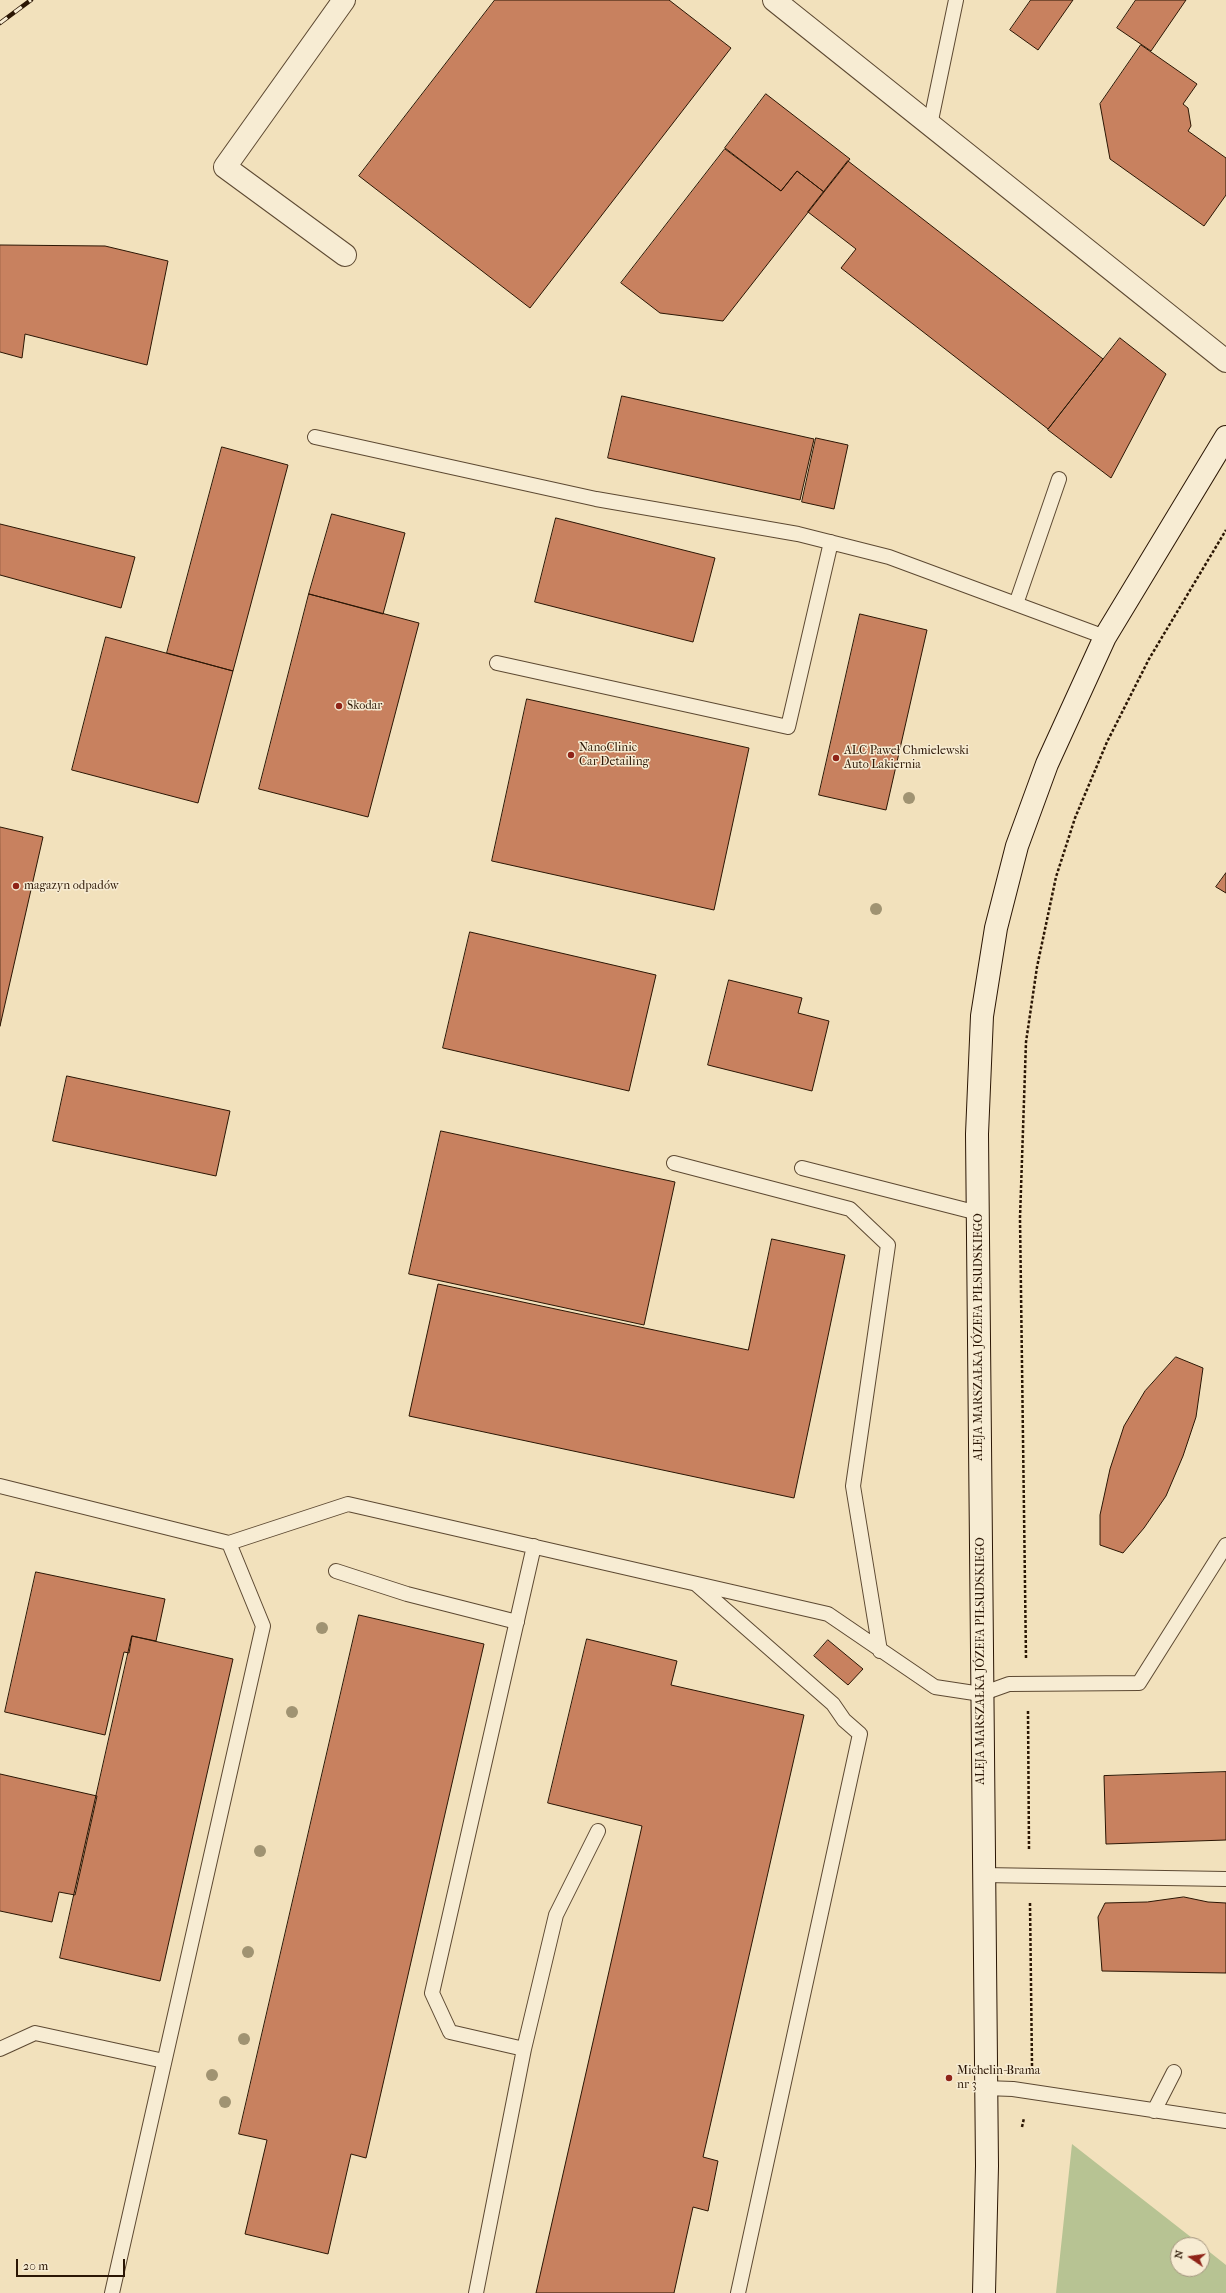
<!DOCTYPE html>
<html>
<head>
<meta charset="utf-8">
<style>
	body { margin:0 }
	#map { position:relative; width:1226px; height:2293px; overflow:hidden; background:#f2e1bc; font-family:"IM FELL French Canon",serif }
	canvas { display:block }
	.north { position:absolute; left:1170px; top:2237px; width:40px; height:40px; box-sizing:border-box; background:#f7ecd3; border:1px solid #a59680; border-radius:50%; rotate:283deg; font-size:11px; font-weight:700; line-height:16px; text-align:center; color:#2b1604 }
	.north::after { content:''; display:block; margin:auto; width:14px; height:18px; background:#8f2418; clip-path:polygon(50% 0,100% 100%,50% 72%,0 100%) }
	.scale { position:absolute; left:16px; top:2259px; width:109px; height:18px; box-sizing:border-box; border:2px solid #2b1604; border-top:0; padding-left:5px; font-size:12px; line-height:14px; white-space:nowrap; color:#2b1604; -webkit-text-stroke:3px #f7ecd3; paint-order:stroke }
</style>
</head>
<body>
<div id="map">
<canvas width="1226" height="2293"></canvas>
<div class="north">N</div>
<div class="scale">20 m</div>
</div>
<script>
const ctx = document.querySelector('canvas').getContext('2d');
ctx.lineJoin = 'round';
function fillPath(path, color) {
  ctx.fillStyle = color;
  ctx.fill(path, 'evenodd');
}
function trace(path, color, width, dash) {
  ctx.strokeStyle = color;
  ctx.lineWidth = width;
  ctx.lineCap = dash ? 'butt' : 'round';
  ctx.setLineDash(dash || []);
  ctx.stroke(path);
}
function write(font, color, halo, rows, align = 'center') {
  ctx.font = font + ' "IM FELL French Canon",serif';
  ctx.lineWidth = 3;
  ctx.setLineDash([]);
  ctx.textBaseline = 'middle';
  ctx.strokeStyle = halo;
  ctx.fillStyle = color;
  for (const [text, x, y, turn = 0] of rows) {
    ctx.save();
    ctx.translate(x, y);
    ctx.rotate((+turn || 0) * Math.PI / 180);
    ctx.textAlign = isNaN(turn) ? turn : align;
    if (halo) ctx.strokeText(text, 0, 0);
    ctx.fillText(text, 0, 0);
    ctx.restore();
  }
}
const green = new Path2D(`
	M 1072,2144 L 1201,2245 L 1178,2245 L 1178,2269 L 1202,2269 L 1202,2246 L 1226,2265 L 1226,2293 L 1056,2293 Z`);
const building = new Path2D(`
	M 495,0 L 669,0 L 731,48 L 530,308 L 359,176 Z
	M 1031,0 L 1073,0 L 1038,50 L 1010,30 Z
	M 1136,0 L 1186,0 L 1151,51 L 1117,28 Z
	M 1141,45 L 1197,84 L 1183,104 L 1188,108 L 1191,126 L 1188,131 L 1226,158 L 1226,195 L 1204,226 L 1110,159 L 1100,104 Z
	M 766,94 L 850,159 L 824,192 L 797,171 L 781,191 L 725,148 Z
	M 725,149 L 781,191 L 797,171 L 824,192 L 723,321 L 660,313 L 621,283 Z
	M 848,161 L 1103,359 L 1048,429 L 841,268 L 856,249 L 808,212 Z
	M 0,245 L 105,246 L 168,261 L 147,365 L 25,334 L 22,358 L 0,352 Z
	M 1120,338 L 1166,374 L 1111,478 L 1048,430 Z
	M 622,396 L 814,439 L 800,500 L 608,458 Z
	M 816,438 L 848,445 L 834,509 L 802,502 Z
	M 222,447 L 288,465 L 233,671 L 167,653 Z
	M 332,514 L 405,533 L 383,614 L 309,594 Z
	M 556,518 L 715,558 L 693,642 L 535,602 Z
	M 0,524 L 135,557 L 121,608 L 0,575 Z
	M 309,594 L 419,623 L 368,817 L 259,789 Z
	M 860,614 L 927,630 L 886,810 L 819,795 Z
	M 106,637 L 233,671 L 198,803 L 72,770 Z
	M 527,699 L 749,748 L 714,910 L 492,861 Z
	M 0,827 L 43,837 L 0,1026 Z
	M 1226,873 L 1226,893 L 1216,887 Z
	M 470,932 L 656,975 L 629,1091 L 443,1048 Z
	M 729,980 L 802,998 L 798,1013 L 829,1021 L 812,1091 L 708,1065 Z
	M 67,1076 L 230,1111 L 216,1176 L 53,1141 Z
	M 441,1131 L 675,1182 L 644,1325 L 409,1274 Z
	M 772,1239 L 845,1255 L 794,1498 L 409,1416 L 438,1284 L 748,1350 Z
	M 1176,1357 L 1203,1368 L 1196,1417 L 1183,1456 L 1166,1496 L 1144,1528 L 1123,1553 L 1100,1545 L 1100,1515 L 1110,1469 L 1124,1426 L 1145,1391 Z
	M 36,1572 L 165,1599 L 156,1641 L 132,1636 L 129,1653 L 124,1652 L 105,1735 L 5,1712 Z
	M 359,1615 L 484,1644 L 366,2158 L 351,2154 L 328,2254 L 245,2234 L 267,2140 L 239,2134 Z
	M 132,1636 L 233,1659 L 160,1981 L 60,1958 Z
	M 587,1639 L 677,1661 L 671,1685 L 804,1715 L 703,2157 L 718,2161 L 708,2211 L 693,2207 L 674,2293 L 536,2293 L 642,1826 L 548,1803 Z
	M 828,1640 L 863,1669 L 848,1685 L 814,1656 Z
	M 1226,1772 L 1226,1840 L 1106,1844 L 1104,1776 Z
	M 0,1774 L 97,1796 L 75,1895 L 59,1892 L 52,1922 L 0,1911 Z
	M 1184,1897 L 1208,1902 L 1226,1903 L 1226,1973 L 1102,1971 L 1098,1917 L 1105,1903 L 1147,1902 Z`);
const path = new Path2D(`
	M 1026,1658 L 1020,1218 L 1026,1042 L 1037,967 L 1056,877 L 1075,818 L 1107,742 L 1149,659 L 1226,530
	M 1028,1711 L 1029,1850
	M 1030,1903 L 1032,2066
	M 1022,2127 L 1024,2118`);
const lane = new Path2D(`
	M 930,125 L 956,0
	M 315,437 L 596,499 L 798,534 L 889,557 L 1105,637
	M 1016,604 L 1059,479
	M 497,663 L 788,727 L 831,542
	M 674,1163 L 850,1209 L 888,1245 L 853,1486 L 880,1651
	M 802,1168 L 978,1213
	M 0,1486 L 229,1543 L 348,1504 L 828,1614 L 935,1687 L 981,1694 L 1009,1684 L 1139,1683 L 1226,1545
	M 336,1571 L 407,1594 L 517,1622
	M 696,1584 L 833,1704 L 844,1720 L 860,1734 L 738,2293
	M 983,1875 L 1226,1879
	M 0,2049 L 35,2033 L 164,2061
	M 524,2049 L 450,2032 L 432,1993 L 534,1546
	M 985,2088 L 1013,2089 L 1226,2121
	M 1154,2111 L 1174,2072
	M 112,2293 L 263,1626 L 229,1543
	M 476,2293 L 524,2049 L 556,1915 L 598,1831`);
const street = new Path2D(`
	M 344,0 L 225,167 L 345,255
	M 774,0 L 1226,361`);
const secondary = new Path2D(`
	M 984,2293 L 987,2166 L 977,1134 L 982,1016 L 996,928 L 1017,846 L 1047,764 L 1105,637 L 1226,437`);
const rail = new Path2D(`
	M 0,23 L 31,0`);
const trees = [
	[909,798],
	[876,909],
	[322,1628],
	[292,1712],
	[260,1851],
	[248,1952],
	[244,2039],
	[212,2075],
	[225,2102]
];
const markers = [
	[339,706,4,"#8f2418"],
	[571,755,4,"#8f2418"],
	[836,758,4,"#8f2418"],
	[16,886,4,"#8f2418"],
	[949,2078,4,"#8f2418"]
];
const poiNames = [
	["Skodar",347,706],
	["NanoClinic",579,748],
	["Car Detailing",579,762],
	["ALC Paweł Chmielewski",844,751],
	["Auto Lakiernia",844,765],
	["magazyn odpadów",24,886],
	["Michelin-Brama",957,2071],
	["nr 3",957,2085]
];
const streetNames = [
	["ALEJA MARSZAŁKA JÓZEFA PIŁSUDSKIEGO",979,1337,-90],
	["ALEJA MARSZAŁKA JÓZEFA PIŁSUDSKIEGO",981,1661,-90]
];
fillPath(green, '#b7c393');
fillPath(building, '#c8815f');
trace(building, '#2b1604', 1);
trace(lane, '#5d4932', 16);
trace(street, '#5d4932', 24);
trace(secondary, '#2b1604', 24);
trace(path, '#2b1604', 2.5, [3, 2]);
trace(lane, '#f7ecd3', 14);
trace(street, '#f7ecd3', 22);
trace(secondary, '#f7ecd3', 22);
trace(rail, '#2b1604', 4.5);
trace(rail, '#f7ecd3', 3, [9]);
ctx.fillStyle = '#a09372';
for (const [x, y] of trees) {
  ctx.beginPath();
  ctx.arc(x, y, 6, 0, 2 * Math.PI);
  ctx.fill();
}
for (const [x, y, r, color] of markers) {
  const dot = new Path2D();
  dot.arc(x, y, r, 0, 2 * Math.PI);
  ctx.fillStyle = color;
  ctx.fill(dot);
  trace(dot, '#f7ecd3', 1.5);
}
write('12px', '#2b1604', '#f7ecd3', poiNames, 'left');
write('12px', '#2b1604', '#f7ecd3', streetNames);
</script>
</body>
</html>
